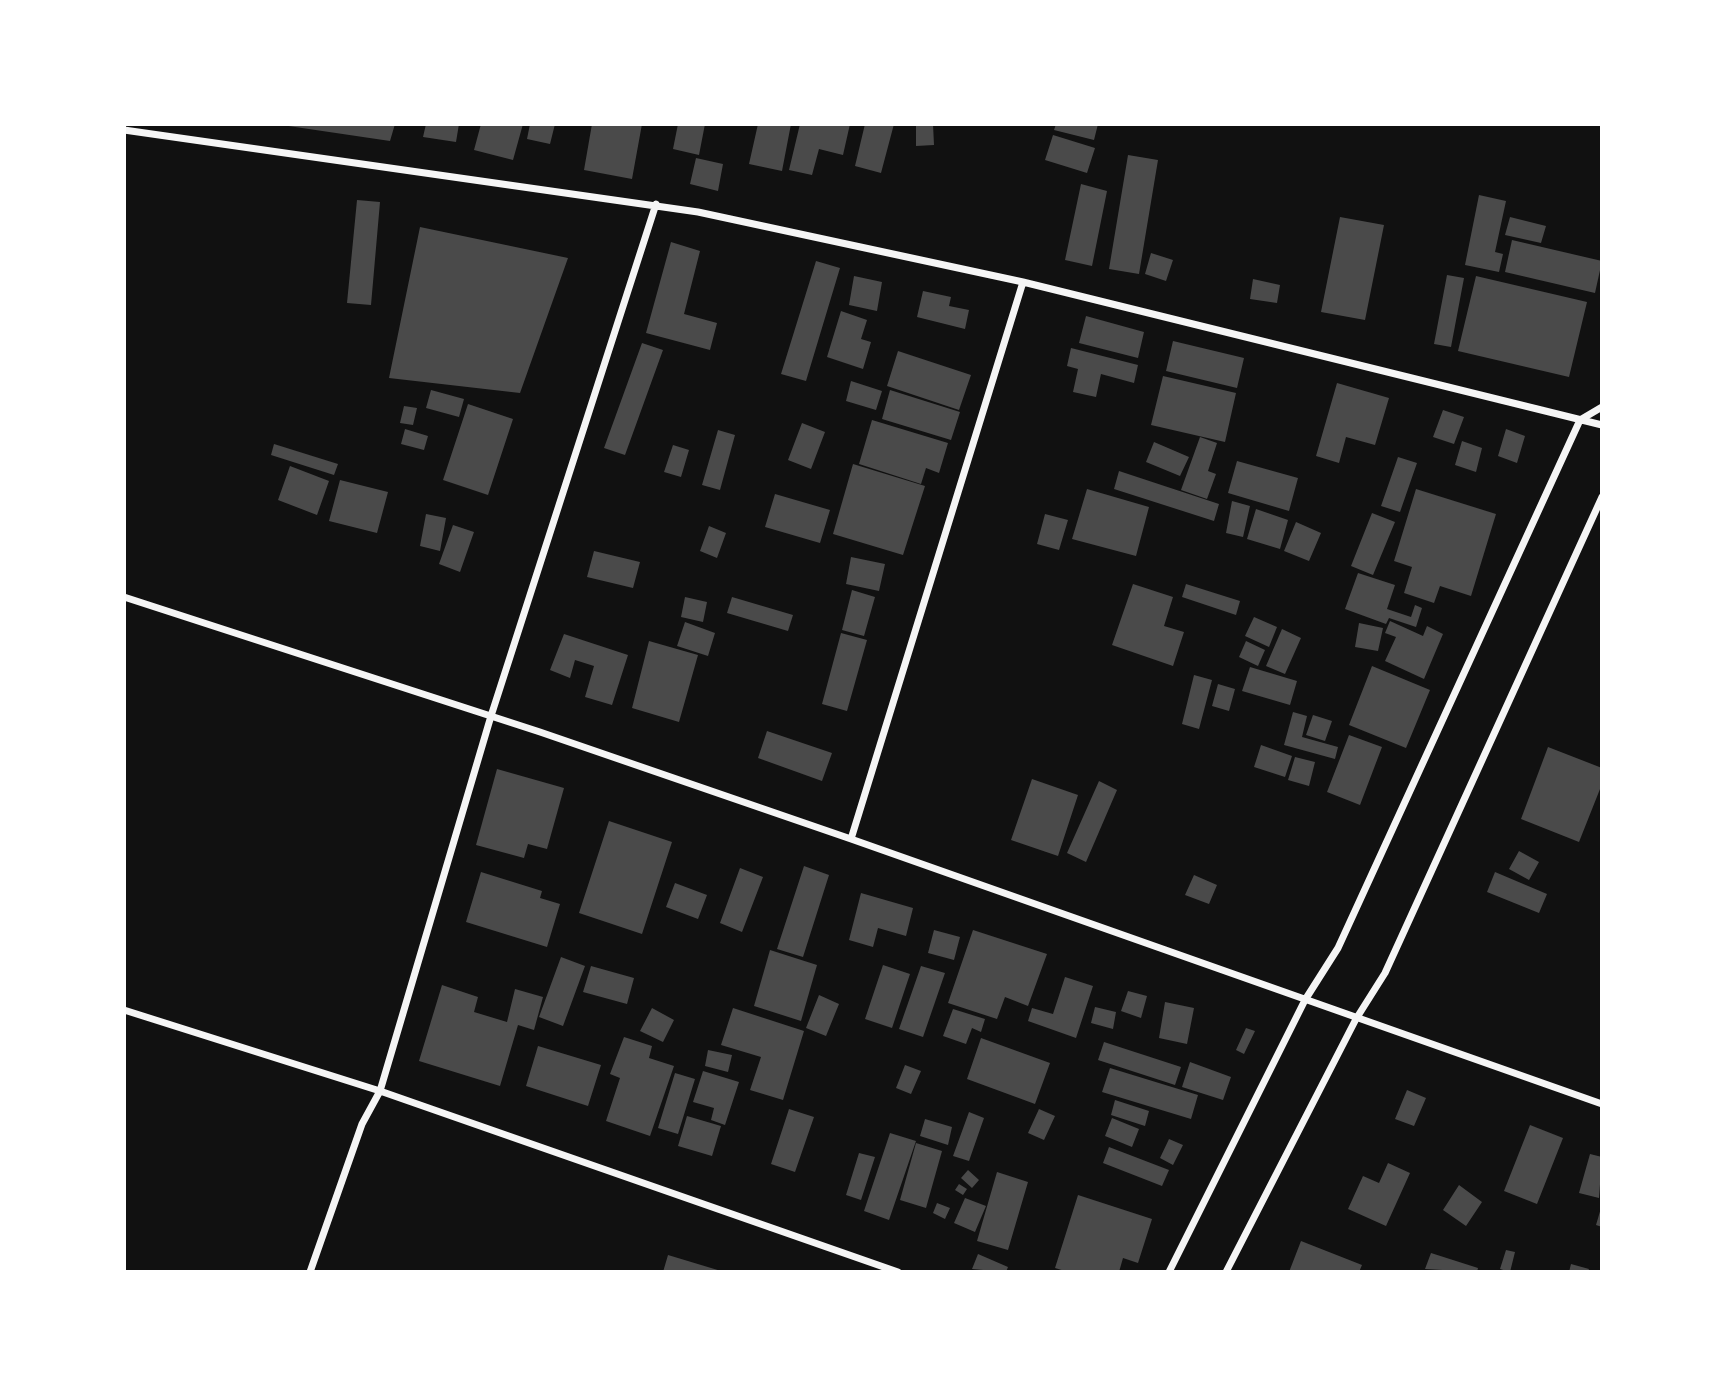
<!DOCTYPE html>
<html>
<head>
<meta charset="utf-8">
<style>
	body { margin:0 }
	#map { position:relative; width:1726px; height:1396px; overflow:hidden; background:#111; font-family:Arial,sans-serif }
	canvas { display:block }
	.frame { position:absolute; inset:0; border:126px solid #fff; pointer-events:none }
</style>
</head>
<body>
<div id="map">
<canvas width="1726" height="1396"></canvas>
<div class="frame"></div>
</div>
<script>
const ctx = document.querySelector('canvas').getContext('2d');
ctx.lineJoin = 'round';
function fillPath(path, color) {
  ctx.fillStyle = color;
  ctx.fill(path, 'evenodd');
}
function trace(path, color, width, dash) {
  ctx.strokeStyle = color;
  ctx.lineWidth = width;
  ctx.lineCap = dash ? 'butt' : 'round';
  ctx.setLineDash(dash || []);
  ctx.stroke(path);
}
const building = new Path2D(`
	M 275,124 L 395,124 L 390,141 Z
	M 426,124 L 459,124 L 456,142 L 423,137 Z
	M 481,124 L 523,124 L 513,160 L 474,150 Z
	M 530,124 L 555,124 L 550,144 L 527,139 Z
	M 592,124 L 642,124 L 632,179 L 584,170 Z
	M 678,124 L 705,124 L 699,155 L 673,149 Z
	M 758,124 L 791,124 L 782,171 L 749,164 Z
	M 800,124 L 850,124 L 843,155 L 819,149 L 812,175 L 789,170 Z
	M 865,124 L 894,124 L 881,173 L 855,166 Z
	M 916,124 L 933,124 L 934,145 L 916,146 Z
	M 1056,124 L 1098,124 L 1094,140 L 1054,130 Z
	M 1053,135 L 1095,148 L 1087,173 L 1045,160 Z
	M 1128,155 L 1158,160 L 1139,274 L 1109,269 Z
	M 696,158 L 723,164 L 718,191 L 690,184 Z
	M 1081,184 L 1107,191 L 1092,266 L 1065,260 Z
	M 1479,195 L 1506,201 L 1495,252 L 1503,254 L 1499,272 L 1465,265 Z
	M 357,200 L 380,202 L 371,305 L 347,303 Z
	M 1340,217 L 1384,225 L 1365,320 L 1321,312 Z
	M 1510,217 L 1546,226 L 1541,243 L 1505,235 Z
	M 420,227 L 568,258 L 520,393 L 389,378 Z
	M 1512,240 L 1602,261 L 1595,293 L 1505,272 Z
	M 671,242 L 700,251 L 684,314 L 717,323 L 710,350 L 646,333 Z
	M 1151,253 L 1173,260 L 1166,281 L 1145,274 Z
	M 816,261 L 840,268 L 806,381 L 781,374 Z
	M 1447,275 L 1464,278 L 1451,347 L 1434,344 Z
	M 854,276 L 882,282 L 877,311 L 849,305 Z
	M 1476,276 L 1587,302 L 1569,377 L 1458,351 Z
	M 1253,279 L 1280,285 L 1277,303 L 1250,299 Z
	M 923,291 L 951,297 L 949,306 L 969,310 L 965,329 L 917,317 Z
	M 841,311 L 867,320 L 861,339 L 871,342 L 863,369 L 827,357 Z
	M 1086,316 L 1144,332 L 1138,358 L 1079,343 Z
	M 1173,341 L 1244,358 L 1237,388 L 1166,371 Z
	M 642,343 L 663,350 L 625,455 L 604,448 Z
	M 1071,348 L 1138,365 L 1134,383 L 1101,374 L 1096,397 L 1073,392 L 1078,369 L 1067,366 Z
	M 898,351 L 971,375 L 959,410 L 887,386 Z
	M 1163,376 L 1236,393 L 1225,442 L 1151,425 Z
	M 851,381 L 882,391 L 876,410 L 846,401 Z
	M 1337,383 L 1389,398 L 1375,445 L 1346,437 L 1339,463 L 1316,456 Z
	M 431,390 L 464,399 L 459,417 L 426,408 Z
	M 890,390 L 960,412 L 951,440 L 882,419 Z
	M 468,404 L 513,419 L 488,495 L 443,480 Z
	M 404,406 L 417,408 L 413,425 L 400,423 Z
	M 1443,410 L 1464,417 L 1454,444 L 1433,437 Z
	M 872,420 L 948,443 L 939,473 L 926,468 L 921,484 L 859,464 Z
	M 802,423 L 825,432 L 811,469 L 788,460 Z
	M 405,429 L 428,436 L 424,450 L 401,444 Z
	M 1506,429 L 1525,436 L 1517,463 L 1498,456 Z
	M 718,430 L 735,435 L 720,490 L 702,485 Z
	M 1200,437 L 1217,443 L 1208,471 L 1216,474 L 1207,499 L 1181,490 Z
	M 1462,441 L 1482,448 L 1476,472 L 1455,465 Z
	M 1154,442 L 1189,457 L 1180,476 L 1146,462 Z
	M 274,444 L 338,464 L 334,475 L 271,455 Z
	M 673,445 L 689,450 L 681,477 L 664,472 Z
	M 1398,457 L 1417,463 L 1400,512 L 1381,506 Z
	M 1237,461 L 1298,478 L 1289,511 L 1228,493 Z
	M 853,464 L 925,486 L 903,555 L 833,534 Z
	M 290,466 L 329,481 L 317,515 L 278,500 Z
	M 1119,471 L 1219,504 L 1214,521 L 1114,489 Z
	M 340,480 L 388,492 L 377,533 L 329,521 Z
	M 1087,489 L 1149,507 L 1136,556 L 1072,539 Z
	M 1416,489 L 1496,514 L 1471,596 L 1440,586 L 1434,603 L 1404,593 L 1412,567 L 1394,561 Z
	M 775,494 L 830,510 L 820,543 L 765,527 Z
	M 1232,501 L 1250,506 L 1243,537 L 1226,533 Z
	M 1256,509 L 1288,520 L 1280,549 L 1247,539 Z
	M 1372,513 L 1395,522 L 1373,575 L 1351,566 Z
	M 426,514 L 446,518 L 440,551 L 420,546 Z
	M 1045,514 L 1068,520 L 1059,550 L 1037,544 Z
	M 1296,522 L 1321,533 L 1309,561 L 1284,551 Z
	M 453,525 L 474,532 L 460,572 L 439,564 Z
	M 709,526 L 726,533 L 717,558 L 700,551 Z
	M 594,551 L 640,562 L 633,588 L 587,577 Z
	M 851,557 L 885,564 L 879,591 L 846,584 Z
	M 1358,573 L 1395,585 L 1387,609 L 1411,617 L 1415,605 L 1422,608 L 1416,627 L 1389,618 L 1386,624 L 1345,609 Z
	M 1133,584 L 1173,597 L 1164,626 L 1184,632 L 1173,666 L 1112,645 Z
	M 1186,584 L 1240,601 L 1236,615 L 1182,597 Z
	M 852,590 L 875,597 L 864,636 L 842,630 Z
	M 685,597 L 707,602 L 703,622 L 681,617 Z
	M 732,597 L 793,615 L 788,631 L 727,613 Z
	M 1254,617 L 1277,627 L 1269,647 L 1245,636 Z
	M 1390,621 L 1423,636 L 1427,626 L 1443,634 L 1424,679 L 1385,661 L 1396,637 L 1385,633 Z
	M 685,622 L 715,633 L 708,656 L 677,646 Z
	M 1359,623 L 1383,628 L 1378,651 L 1355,647 Z
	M 1282,629 L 1301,638 L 1285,674 L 1266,666 Z
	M 841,633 L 867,640 L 847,711 L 822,704 Z
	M 564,634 L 628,655 L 612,705 L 585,697 L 594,666 L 575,660 L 570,678 L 550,670 Z
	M 649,641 L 698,655 L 679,722 L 632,708 Z
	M 1246,641 L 1265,650 L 1258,666 L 1239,657 Z
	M 1372,666 L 1430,690 L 1406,748 L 1349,725 Z
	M 1250,667 L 1297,681 L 1290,705 L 1242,691 Z
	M 1194,675 L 1212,680 L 1199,729 L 1182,724 Z
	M 1218,684 L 1235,689 L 1229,711 L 1212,706 Z
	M 1293,712 L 1307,716 L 1302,737 L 1338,747 L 1335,759 L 1284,745 Z
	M 1313,715 L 1332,721 L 1325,741 L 1306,735 Z
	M 767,731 L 832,753 L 822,781 L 758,758 Z
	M 1349,735 L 1382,747 L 1360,805 L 1327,792 Z
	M 1261,745 L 1292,756 L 1285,777 L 1254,767 Z
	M 1548,747 L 1602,768 L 1602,784 L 1579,842 L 1521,819 Z
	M 1295,757 L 1315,762 L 1309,786 L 1288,780 Z
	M 497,769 L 564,788 L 547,849 L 528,844 L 524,858 L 476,845 Z
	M 1032,779 L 1078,795 L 1058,856 L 1011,840 Z
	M 1099,781 L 1117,790 L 1086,862 L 1067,853 Z
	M 609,821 L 672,842 L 642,934 L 579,913 Z
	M 1519,851 L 1539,862 L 1529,880 L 1509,869 Z
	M 804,866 L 829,875 L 803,957 L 777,949 Z
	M 740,868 L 763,877 L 742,932 L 720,923 Z
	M 481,872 L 542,891 L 540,898 L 560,904 L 547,947 L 466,922 Z
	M 1495,872 L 1547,894 L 1539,913 L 1487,892 Z
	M 1194,875 L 1217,885 L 1209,904 L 1185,895 Z
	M 675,883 L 707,895 L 698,919 L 666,907 Z
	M 861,893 L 913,908 L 906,936 L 878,928 L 873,947 L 849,940 Z
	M 934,930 L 960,937 L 954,960 L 928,953 Z
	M 973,930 L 1047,954 L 1028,1006 L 1005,997 L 997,1019 L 948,1003 Z
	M 770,950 L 817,965 L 801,1021 L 754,1006 Z
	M 561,957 L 585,966 L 563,1026 L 539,1017 Z
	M 883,965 L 910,974 L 892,1028 L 865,1019 Z
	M 591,966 L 634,978 L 627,1004 L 583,992 Z
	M 921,966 L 945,973 L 923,1037 L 899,1029 Z
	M 1065,977 L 1093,986 L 1076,1038 L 1028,1021 L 1032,1008 L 1053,1014 Z
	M 442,985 L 478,997 L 474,1012 L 507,1022 L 515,989 L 543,997 L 534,1030 L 518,1025 L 500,1086 L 419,1061 Z
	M 1128,991 L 1147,996 L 1141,1018 L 1121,1011 Z
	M 819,995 L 839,1004 L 826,1036 L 806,1028 Z
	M 1165,1002 L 1194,1008 L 1187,1044 L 1159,1038 Z
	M 1095,1007 L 1116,1012 L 1113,1029 L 1091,1023 Z
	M 652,1008 L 674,1020 L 663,1042 L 640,1031 Z
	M 733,1008 L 804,1031 L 783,1100 L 750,1090 L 761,1057 L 721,1045 Z
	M 953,1009 L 985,1019 L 981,1032 L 972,1028 L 966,1044 L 943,1036 Z
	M 1246,1028 L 1255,1031 L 1244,1054 L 1236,1050 Z
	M 624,1037 L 652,1046 L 649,1058 L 674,1066 L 650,1136 L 606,1121 L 620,1078 L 610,1074 Z
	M 981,1038 L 1050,1063 L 1035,1104 L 967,1079 Z
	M 1104,1042 L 1181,1067 L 1175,1085 L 1098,1060 Z
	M 538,1046 L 601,1065 L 588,1106 L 526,1086 Z
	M 708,1050 L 732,1055 L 728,1072 L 705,1066 Z
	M 1190,1062 L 1231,1077 L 1223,1100 L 1182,1087 Z
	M 905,1065 L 921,1071 L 911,1094 L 896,1088 Z
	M 1110,1068 L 1198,1095 L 1191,1119 L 1102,1092 Z
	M 703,1071 L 739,1082 L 725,1125 L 711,1120 L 714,1108 L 693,1102 Z
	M 675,1073 L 695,1079 L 678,1134 L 658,1128 Z
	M 1407,1090 L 1426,1098 L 1414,1126 L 1395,1119 Z
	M 1115,1100 L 1149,1111 L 1145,1126 L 1111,1115 Z
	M 789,1109 L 814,1117 L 795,1172 L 771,1164 Z
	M 1039,1109 L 1055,1116 L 1044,1140 L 1028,1133 Z
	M 969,1112 L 984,1118 L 969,1161 L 953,1156 Z
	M 687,1116 L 721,1126 L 712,1156 L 678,1146 Z
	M 1112,1118 L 1139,1129 L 1132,1147 L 1105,1136 Z
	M 925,1119 L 952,1127 L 948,1145 L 920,1136 Z
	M 1530,1125 L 1563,1138 L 1537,1204 L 1504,1191 Z
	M 890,1133 L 916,1141 L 889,1220 L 864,1211 Z
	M 1169,1139 L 1183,1145 L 1173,1165 L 1160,1158 Z
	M 916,1143 L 942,1151 L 926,1208 L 900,1200 Z
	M 1109,1147 L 1169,1170 L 1162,1186 L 1103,1163 Z
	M 859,1153 L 875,1157 L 861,1200 L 846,1195 Z
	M 1590,1154 L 1602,1157 L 1599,1198 L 1579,1193 Z
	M 1388,1163 L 1410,1173 L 1386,1226 L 1348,1209 L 1363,1176 L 1379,1183 Z
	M 968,1170 L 979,1180 L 972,1188 L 961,1178 Z
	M 997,1172 L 1028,1182 L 1008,1250 L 977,1241 Z
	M 959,1184 L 967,1189 L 963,1195 L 955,1190 Z
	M 1459,1185 L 1482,1202 L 1466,1226 L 1443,1210 Z
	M 1078,1195 L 1152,1219 L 1138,1263 L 1123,1258 L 1119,1272 L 1068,1272 L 1055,1268 Z
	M 965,1198 L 986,1206 L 975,1232 L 954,1223 Z
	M 937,1203 L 950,1208 L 945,1219 L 933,1213 Z
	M 1601,1208 L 1602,1208 L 1602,1227 L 1596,1225 Z
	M 1301,1241 L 1362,1265 L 1359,1272 L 1289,1272 Z
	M 1506,1250 L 1515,1252 L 1510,1272 L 1500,1269 Z
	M 1431,1253 L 1478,1268 L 1477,1272 L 1425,1269 Z
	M 978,1254 L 1008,1267 L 1006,1272 L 972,1269 Z
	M 668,1255 L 721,1271 L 721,1272 L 663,1272 Z
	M 1571,1264 L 1589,1269 L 1588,1272 L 1569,1272 Z`);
const minor = new Path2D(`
	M 124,130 L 698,212 L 1023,282 L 1602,425
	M 124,597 L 540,732 L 851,839 L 1602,1104
	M 851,839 L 1023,282
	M 124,1010 L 380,1091 L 898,1272
	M 310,1272 L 362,1124 L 380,1091 L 491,716 L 656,204
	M 1169,1272 L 1305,1000 L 1338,948 L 1580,420 L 1602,407
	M 1226,1272 L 1356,1019 L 1385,973 L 1602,497`);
fillPath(building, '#4a4a4a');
trace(minor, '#f5f5f5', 7);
</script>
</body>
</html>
